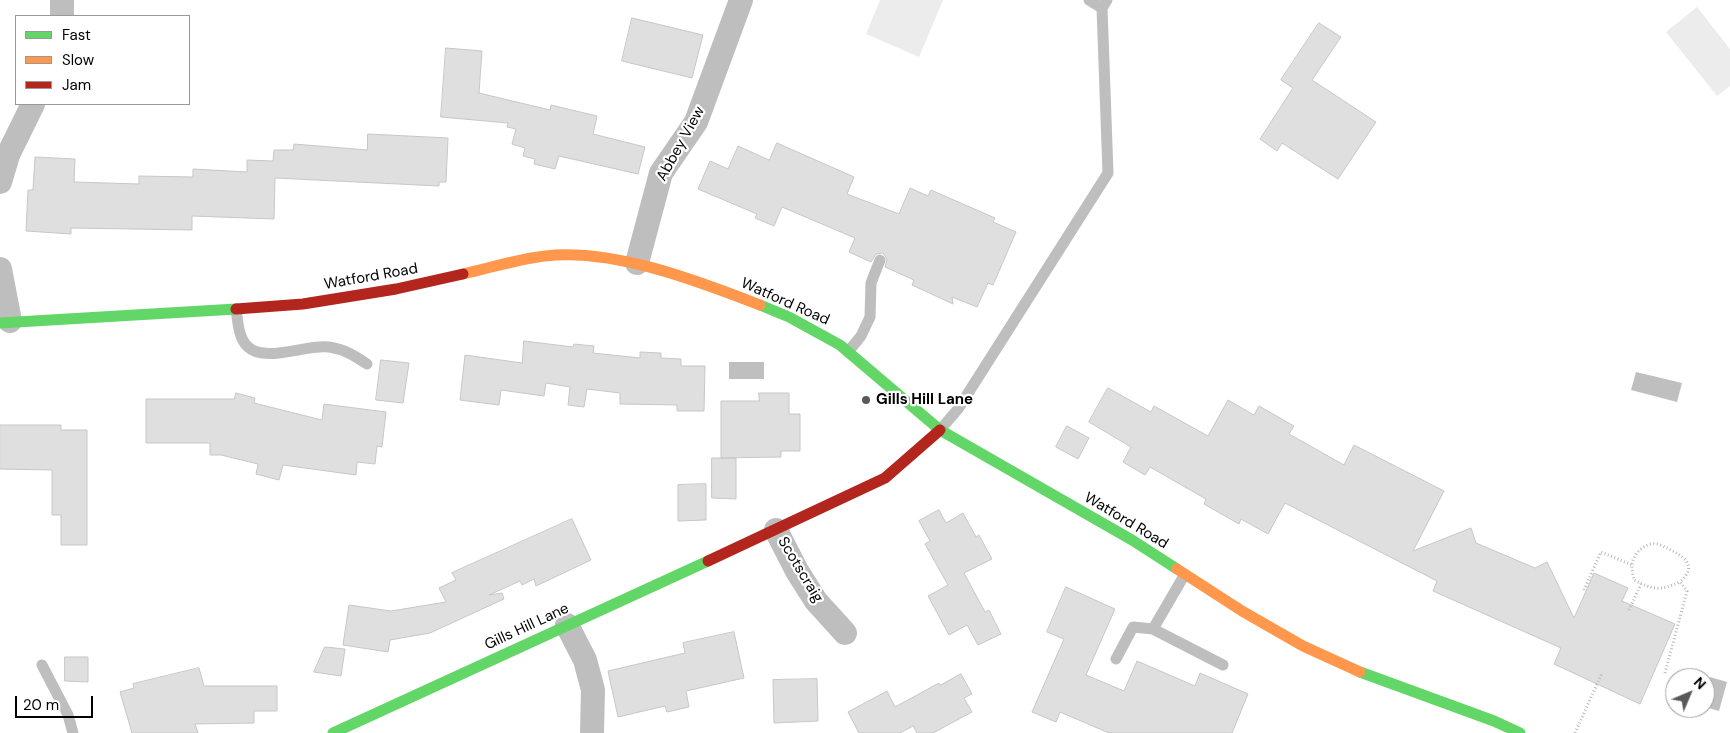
<!DOCTYPE html>
<html>
<head>
<meta charset="utf-8">
<style>
	body { margin:0 }
	#map { position:relative; width:1730px; height:733px; overflow:hidden; background:#fff; font-family:"DM Sans",sans-serif }
	canvas { display:block }
	.legend { position:absolute; left:15px; top:15px; width:175px; height:90px; box-sizing:border-box; background:#fff; border:1px solid #999; margin:0; padding:6px 9px; list-style:none; font-size:15px; color:#000 }
	.legend li { display:flex; align-items:center; gap:10px; height:25px }
	.legend b { width:25px; border:1px solid #999 }
	.north { position:absolute; left:1665px; top:668px; width:50px; height:50px; box-sizing:border-box; background:#fff; border:1px solid #999; border-radius:50%; rotate:45deg; font-size:14px; font-weight:700; line-height:20px; text-align:center; color:#000 }
	.north::after { content:''; display:block; margin:auto; width:18px; height:22px; background:#595959; clip-path:polygon(50% 0,100% 100%,50% 72%,0 100%) }
	.scale { position:absolute; left:15px; top:696px; width:78px; height:22px; box-sizing:border-box; border:2px solid #000; border-top:0; padding-left:6px; font-size:15px; line-height:18px; white-space:nowrap; color:#000; -webkit-text-stroke:4px #fff; paint-order:stroke }
</style>
</head>
<body>
<div id="map">
<canvas width="1730" height="733"></canvas>
<ul class="legend">
<li><b style="height:6px;background:#63d668"></b>Fast</li>
<li><b style="height:6px;background:#ff974d"></b>Slow</li>
<li><b style="height:6px;background:#b3261e"></b>Jam</li>
</ul>
<div class="north">N</div>
<div class="scale">20 m</div>
</div>
<script>
const ctx = document.querySelector('canvas').getContext('2d');
ctx.lineJoin = 'round';
function fillPath(path, color) {
  ctx.fillStyle = color;
  ctx.fill(path, 'evenodd');
}
function trace(path, color, width, dash) {
  ctx.strokeStyle = color;
  ctx.lineWidth = width;
  ctx.lineCap = dash ? 'butt' : 'round';
  ctx.setLineDash(dash || []);
  ctx.stroke(path);
}
function write(font, color, halo, rows, align = 'center') {
  ctx.font = font + ' "DM Sans",sans-serif';
  ctx.lineWidth = 4.5;
  ctx.setLineDash([]);
  ctx.textBaseline = 'middle';
  ctx.strokeStyle = halo;
  ctx.fillStyle = color;
  for (const [text, x, y, turn = 0] of rows) {
    ctx.save();
    ctx.translate(x, y);
    ctx.rotate((+turn || 0) * Math.PI / 180);
    ctx.textAlign = isNaN(turn) ? turn : align;
    if (halo) ctx.strokeText(text, 0, 0);
    ctx.fillText(text, 0, 0);
    ctx.restore();
  }
}
const green = new Path2D(`
	M 880,0 L 943,0 L 919,57 L 866,34 Z
	M 1697,7 L 1730,49 L 1730,86 L 1717,96 L 1666,32 Z`);
const water = new Path2D(`
	M 729,362 L 764,362 L 764,379 L 729,379 Z
	M 1636,372 L 1682,383 L 1677,402 L 1631,390 Z
	M 1710,677 L 1727,682 L 1719,711 L 1705,707 L 1705,696 Z`);
const building = new Path2D(`
	M 632,18 L 703,35 L 692,78 L 622,61 Z
	M 1319,23 L 1341,37 L 1312,80 L 1376,122 L 1338,179 L 1282,143 L 1277,151 L 1260,139 L 1293,88 L 1281,80 Z
	M 446,48 L 482,51 L 479,93 L 550,110 L 551,105 L 597,116 L 593,134 L 645,147 L 638,174 L 559,156 L 555,169 L 534,164 L 535,159 L 523,156 L 525,148 L 512,144 L 516,129 L 507,127 L 508,123 L 441,117 Z
	M 368,134 L 448,138 L 446,182 L 439,182 L 439,186 L 275,178 L 274,219 L 192,216 L 192,230 L 71,228 L 71,234 L 26,231 L 28,190 L 33,190 L 35,157 L 75,159 L 74,182 L 139,184 L 139,176 L 193,177 L 193,169 L 247,172 L 247,160 L 273,161 L 274,150 L 293,150 L 294,144 L 367,150 Z
	M 777,143 L 854,177 L 847,194 L 899,214 L 910,188 L 928,196 L 931,190 L 995,218 L 993,222 L 1016,232 L 993,285 L 988,283 L 977,307 L 952,297 L 953,304 L 912,285 L 914,280 L 885,267 L 887,259 L 883,253 L 876,254 L 871,262 L 849,252 L 855,238 L 782,207 L 774,226 L 755,218 L 757,214 L 698,189 L 710,161 L 728,169 L 738,146 L 769,160 Z
	M 524,341 L 573,347 L 574,344 L 594,346 L 593,353 L 640,358 L 640,352 L 661,353 L 661,358 L 681,359 L 681,366 L 705,366 L 704,411 L 677,411 L 677,405 L 620,404 L 620,393 L 587,389 L 584,407 L 568,405 L 570,387 L 546,383 L 544,396 L 501,390 L 499,405 L 460,400 L 465,355 L 522,363 Z
	M 381,360 L 409,363 L 403,403 L 376,400 Z
	M 1108,388 L 1151,412 L 1154,406 L 1208,436 L 1228,400 L 1254,415 L 1259,406 L 1294,426 L 1289,434 L 1344,465 L 1354,445 L 1444,491 L 1413,551 L 1471,528 L 1476,543 L 1535,568 L 1547,562 L 1574,618 L 1594,573 L 1628,588 L 1622,601 L 1675,624 L 1640,704 L 1554,664 L 1561,648 L 1433,591 L 1437,581 L 1285,503 L 1268,534 L 1241,519 L 1239,524 L 1204,504 L 1206,499 L 1150,467 L 1145,475 L 1123,462 L 1131,447 L 1089,422 Z
	M 236,393 L 255,398 L 254,403 L 322,420 L 324,404 L 386,412 L 382,447 L 377,446 L 375,464 L 357,462 L 356,475 L 283,465 L 279,480 L 256,474 L 258,464 L 221,455 L 210,455 L 210,443 L 146,443 L 146,399 L 234,399 Z
	M 759,393 L 789,393 L 789,414 L 800,414 L 800,451 L 781,451 L 781,457 L 721,458 L 721,401 L 759,401 Z
	M 0,425 L 61,425 L 61,430 L 87,430 L 87,545 L 61,545 L 61,515 L 52,515 L 52,470 L 0,469 Z
	M 1067,426 L 1089,438 L 1078,459 L 1056,447 Z
	M 712,458 L 736,458 L 736,499 L 712,498 Z
	M 706,484 L 706,520 L 678,521 L 678,485 Z
	M 939,510 L 946,523 L 963,513 L 976,537 L 979,535 L 992,559 L 964,573 L 985,612 L 989,610 L 1001,634 L 978,645 L 967,625 L 949,635 L 928,596 L 948,585 L 925,544 L 930,541 L 919,521 Z
	M 572,519 L 591,560 L 536,586 L 534,579 L 522,585 L 520,581 L 489,595 L 502,593 L 504,599 L 430,633 L 390,640 L 388,652 L 343,645 L 349,605 L 391,611 L 446,602 L 439,588 L 456,580 L 452,573 Z
	M 1066,587 L 1115,609 L 1086,675 L 1124,691 L 1137,661 L 1195,686 L 1200,673 L 1248,694 L 1232,733 L 1109,733 L 1060,712 L 1056,722 L 1032,712 L 1064,639 L 1047,632 Z
	M 734,632 L 744,678 L 686,691 L 689,707 L 667,712 L 665,706 L 618,717 L 608,671 L 685,653 L 683,643 Z
	M 325,647 L 345,649 L 341,676 L 314,672 Z
	M 65,657 L 88,657 L 88,682 L 65,681 Z
	M 199,668 L 204,686 L 277,686 L 277,711 L 254,711 L 254,723 L 195,724 L 198,733 L 132,733 L 120,692 L 134,688 L 133,684 Z
	M 961,674 L 972,694 L 964,698 L 972,712 L 933,733 L 917,733 L 913,726 L 900,733 L 859,733 L 848,712 L 887,691 L 895,707 L 939,683 L 940,685 Z
	M 817,679 L 818,721 L 774,723 L 773,680 Z`);
const path = new Path2D(`
	M 1584,590 L 1601,552 L 1632,565
	M 1629,610 L 1641,584
	M 1665,673 L 1687,591 L 1680,582 C 1699,565 1683,556 1667,548 C 1664,547 1660,544 1656,544 C 1645,542 1633,554 1632,565 C 1632,570 1633,576 1634,580 C 1654,590 1659,591 1680,582
	M 1575,733 L 1602,673`);
const lane = new Path2D(`
	M 1089,0 L 1102,8
	M 236,309 C 238,321 238,337 247,346 C 265,364 305,344 329,347 C 344,349 355,356 367,364
	M 848,352 L 861,336 L 870,317 L 871,283 L 880,260
	M 940,430 L 958,409 L 1108,173 L 1102,8 L 1107,0
	M 1153,629 L 1185,574
	M 1116,659 L 1133,627 L 1153,629 L 1223,665
	M 42,665 L 68,715 L 73,733`);
const street = new Path2D(`
	M 62,16 L 62,0
	M 0,182 L 8,155 L 33,104
	M 637,263 L 661,173 L 696,122 L 741,0
	M 0,269 L 10,321
	M 776,530 L 797,571 L 816,601 L 845,633
	M 567,625 L 585,660 L 593,690 L 592,733`);
const fast = new Path2D(`
	M 760,305 L 789,317 L 840,345 L 940,430 L 1132,540 L 1177,569
	M 0,323 L 236,309
	M 1360,672 L 1494,721 L 1520,733
	M 333,733 L 708,561`);
const slow = new Path2D(`
	M 463,274 C 490,268 518,259 545,256 C 613,248 698,281 760,305
	M 1177,569 L 1242,611 L 1303,646 L 1360,672`);
const jam = new Path2D(`
	M 236,309 L 303,304 L 396,289 L 463,274
	M 708,561 L 885,478 L 940,430`);
const markers = [
	[866,400,5,"#595959"]
];
const streetNames = [
	["Abbey View",681,144,-61],
	["Watford Road",371,277,-10],
	["Watford Road",785,302,24],
	["Watford Road",1126,521,31],
	["Scotscraig",800,570,59],
	["Gills Hill Lane",527,627,-25]
];
const poiNames = [
	["Gills Hill Lane",876,400]
];
fillPath(green, '#ececec');
fillPath(water, '#bfbfbf');
fillPath(building, '#dfdfdf');
trace(building, '#c7c7c7', 1);
trace(path, '#b9b9b9', 3, [1, 2.5]);
trace(lane, '#bebebe', 11);
trace(street, '#bebebe', 24);
trace(fast, '#63d668', 11);
trace(slow, '#ff974d', 11);
trace(jam, '#b3261e', 11);
for (const [x, y, r, color] of markers) {
  const dot = new Path2D();
  dot.arc(x, y, r, 0, 2 * Math.PI);
  ctx.fillStyle = color;
  ctx.fill(dot);
  trace(dot, '#fff', 2);
}
write('15px', '#000', '#fff', streetNames);
write('bold 15px', '#000', '#fff', poiNames, 'left');
</script>
</body>
</html>
